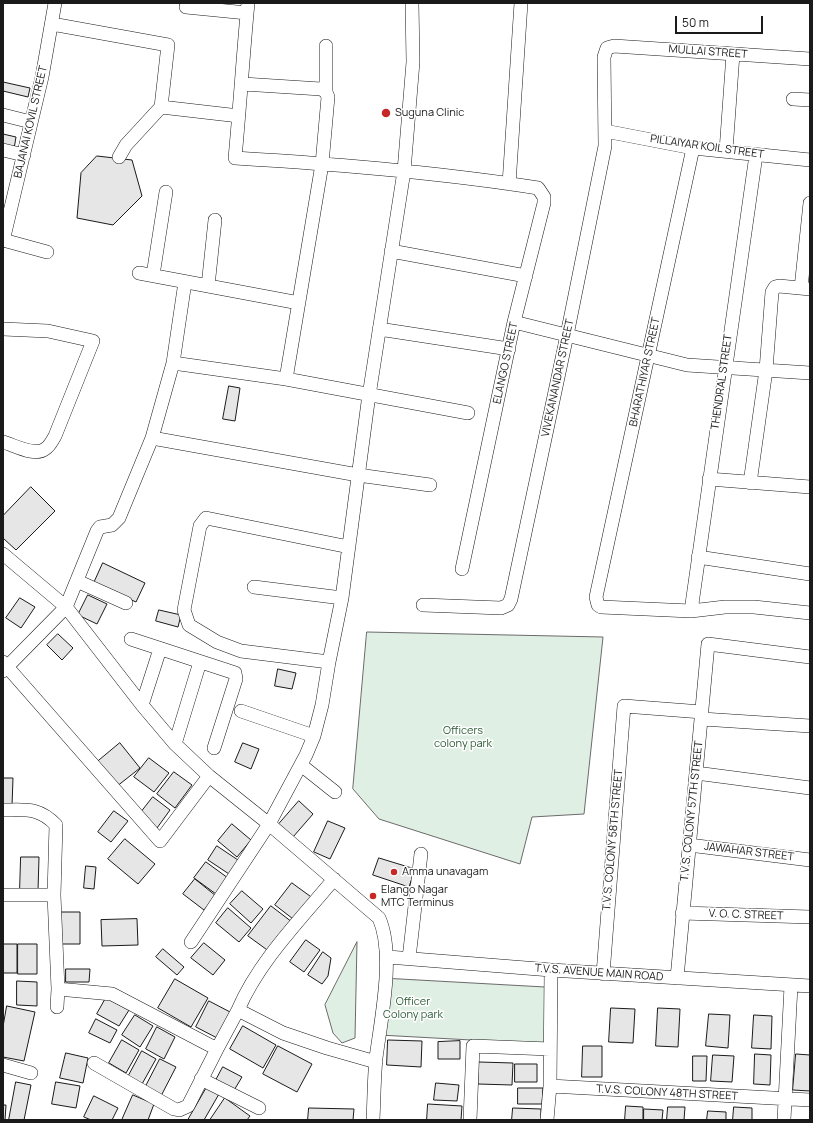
<!DOCTYPE html>
<html>
<head>
<meta charset="utf-8">
<style>
	body { margin:0 }
	#map { position:relative; width:813px; height:1123px; overflow:hidden; background:#fff; font-family:Manrope,sans-serif }
	canvas { display:block }
	.frame { position:absolute; inset:0; border:4px solid #1a1a1a; pointer-events:none }
	.scale { position:absolute; left:675px; top:16px; width:88px; height:18px; box-sizing:border-box; border:2px solid #1a1a1a; border-top:0; padding-left:5px; font-size:12px; line-height:14px; white-space:nowrap; color:#1a1a1a; -webkit-text-stroke:3px #fff; paint-order:stroke }
</style>
</head>
<body>
<div id="map">
<canvas width="813" height="1123"></canvas>
<div class="frame"></div>
<div class="scale">50 m</div>
</div>
<script>
const ctx = document.querySelector('canvas').getContext('2d');
ctx.lineJoin = 'round';
function fillPath(path, color) {
  ctx.fillStyle = color;
  ctx.fill(path, 'evenodd');
}
function trace(path, color, width, dash) {
  ctx.strokeStyle = color;
  ctx.lineWidth = width;
  ctx.lineCap = dash ? 'butt' : 'round';
  ctx.setLineDash(dash || []);
  ctx.stroke(path);
}
function write(font, color, halo, rows, align = 'center') {
  ctx.font = font + ' Manrope,sans-serif';
  ctx.lineWidth = 3;
  ctx.setLineDash([]);
  ctx.textBaseline = 'middle';
  ctx.strokeStyle = halo;
  ctx.fillStyle = color;
  for (const [text, x, y, turn = 0] of rows) {
    ctx.save();
    ctx.translate(x, y);
    ctx.rotate((+turn || 0) * Math.PI / 180);
    ctx.textAlign = isNaN(turn) ? turn : align;
    if (halo) ctx.strokeText(text, 0, 0);
    ctx.fillText(text, 0, 0);
    ctx.restore();
  }
}
const green = new Path2D(`
	M 367,632 L 603,637 L 584,814 L 532,817 L 520,864 L 379,819 L 353,789 Z
	M 357,942 L 355,1038 L 342,1043 L 333,1033 L 325,1005 Z
	M 382,978 L 545,987 L 545,1044 L 379,1035 Z`);
const building = new Path2D(`
	M 3,82 L 30,88 L 28,97 L 3,91 Z
	M 3,134 L 16,137 L 14,149 L 3,146 Z
	M 97,156 L 132,160 L 142,196 L 113,225 L 77,218 L 81,173 Z
	M 229,386 L 240,388 L 235,421 L 223,419 Z
	M 31,487 L 55,511 L 16,550 L 3,538 L 3,516 Z
	M 103,563 L 145,583 L 136,602 L 94,583 Z
	M 88,595 L 107,604 L 97,624 L 78,615 Z
	M 20,598 L 35,607 L 21,628 L 6,618 Z
	M 159,610 L 181,615 L 178,627 L 156,621 Z
	M 58,634 L 73,648 L 62,660 L 47,645 Z
	M 278,669 L 296,673 L 292,689 L 275,686 Z
	M 120,743 L 140,768 L 116,787 L 96,763 Z
	M 243,743 L 259,749 L 251,769 L 235,762 Z
	M 149,758 L 169,773 L 154,792 L 134,777 Z
	M 174,772 L 192,785 L 175,808 L 157,794 Z
	M 3,778 L 13,778 L 12,806 L 3,805 Z
	M 153,797 L 170,810 L 157,828 L 139,815 Z
	M 299,801 L 313,814 L 293,837 L 279,824 Z
	M 114,811 L 128,821 L 111,842 L 98,832 Z
	M 328,821 L 345,828 L 330,859 L 314,852 Z
	M 232,824 L 251,840 L 237,857 L 218,841 Z
	M 125,839 L 155,864 L 138,884 L 108,859 Z
	M 217,846 L 238,860 L 229,874 L 208,860 Z
	M 21,857 L 39,857 L 38,891 L 20,890 Z
	M 379,858 L 415,869 L 409,887 L 373,875 Z
	M 206,862 L 228,878 L 216,894 L 194,878 Z
	M 86,866 L 96,867 L 94,889 L 84,888 Z
	M 195,879 L 216,896 L 204,910 L 183,894 Z
	M 292,883 L 314,899 L 297,922 L 275,905 Z
	M 242,891 L 263,909 L 251,923 L 230,904 Z
	M 271,906 L 292,922 L 270,952 L 248,936 Z
	M 228,908 L 251,928 L 239,942 L 216,923 Z
	M 61,912 L 80,912 L 80,944 L 61,944 Z
	M 137,919 L 138,945 L 102,946 L 101,920 Z
	M 306,940 L 320,950 L 304,972 L 290,962 Z
	M 204,943 L 225,960 L 213,975 L 191,958 Z
	M 3,944 L 17,944 L 17,973 L 3,973 Z
	M 18,944 L 37,944 L 37,974 L 18,974 Z
	M 163,949 L 184,967 L 177,975 L 156,957 Z
	M 323,952 L 331,958 L 328,976 L 322,984 L 308,975 Z
	M 66,969 L 90,969 L 89,982 L 66,982 Z
	M 175,979 L 208,998 L 191,1027 L 158,1008 Z
	M 17,981 L 37,982 L 37,1006 L 17,1005 Z
	M 106,998 L 129,1010 L 119,1026 L 97,1014 Z
	M 209,1001 L 232,1013 L 219,1039 L 196,1027 Z
	M 7,1006 L 35,1012 L 24,1061 L 3,1057 L 3,1027 Z
	M 611,1008 L 635,1009 L 633,1043 L 609,1042 Z
	M 658,1008 L 680,1009 L 678,1047 L 656,1046 Z
	M 709,1014 L 730,1015 L 728,1048 L 706,1046 Z
	M 135,1015 L 153,1026 L 140,1047 L 122,1035 Z
	M 754,1015 L 772,1016 L 771,1049 L 752,1048 Z
	M 96,1019 L 117,1030 L 110,1043 L 89,1033 Z
	M 243,1026 L 276,1045 L 263,1068 L 230,1049 Z
	M 157,1027 L 175,1037 L 164,1059 L 146,1049 Z
	M 122,1040 L 139,1050 L 126,1073 L 109,1063 Z
	M 388,1040 L 422,1041 L 421,1067 L 387,1065 Z
	M 460,1041 L 460,1059 L 438,1059 L 438,1042 Z
	M 278,1046 L 312,1064 L 297,1092 L 263,1074 Z
	M 583,1046 L 602,1046 L 602,1077 L 582,1077 Z
	M 142,1051 L 156,1059 L 142,1084 L 128,1077 Z
	M 66,1053 L 88,1058 L 83,1083 L 60,1078 Z
	M 755,1054 L 771,1055 L 770,1085 L 754,1084 Z
	M 796,1054 L 810,1055 L 810,1091 L 793,1090 Z
	M 713,1055 L 734,1056 L 732,1082 L 711,1081 Z
	M 693,1056 L 707,1056 L 706,1081 L 693,1081 Z
	M 160,1059 L 176,1067 L 161,1096 L 145,1088 Z
	M 479,1062 L 513,1063 L 512,1085 L 478,1084 Z
	M 515,1064 L 537,1064 L 537,1082 L 515,1082 Z
	M 223,1067 L 242,1077 L 233,1092 L 215,1082 Z
	M 16,1082 L 31,1085 L 24,1120 L 9,1120 Z
	M 56,1082 L 80,1086 L 76,1108 L 52,1104 Z
	M 436,1083 L 459,1085 L 457,1101 L 434,1100 Z
	M 207,1087 L 219,1094 L 204,1120 L 188,1120 Z
	M 518,1088 L 543,1088 L 542,1104 L 518,1104 Z
	M 133,1095 L 154,1104 L 148,1120 L 122,1120 Z
	M 94,1096 L 118,1108 L 112,1120 L 91,1120 L 84,1117 Z
	M 225,1098 L 250,1116 L 247,1120 L 210,1120 Z
	M 428,1104 L 462,1106 L 461,1120 L 427,1120 Z
	M 3,1105 L 6,1105 L 5,1120 L 3,1120 Z
	M 626,1106 L 643,1107 L 643,1120 L 625,1120 Z
	M 668,1107 L 685,1107 L 684,1120 L 667,1120 Z
	M 734,1107 L 752,1108 L 752,1120 L 733,1120 Z
	M 309,1108 L 354,1109 L 353,1120 L 308,1120 Z
	M 513,1108 L 541,1109 L 541,1120 L 512,1120 Z
	M 644,1109 L 663,1110 L 662,1120 L 644,1120 Z
	M 708,1111 L 726,1112 L 726,1120 L 707,1120 Z`);
const minor = new Path2D(`
	M 248,3 C 243,55 240,106 235,158 C 336,164 437,172 538,188 L 544,197 L 544,203 L 514,322 L 462,569
	M 186,7 L 247,13
	M 52,24 L 168,45 L 161,107 L 126,145 L 119,157
	M 243,84 L 321,89 L 326,92
	M 793,99 L 810,100
	M 161,107 L 239,116
	M 3,115 L 31,122
	M 605,131 L 693,148 L 810,160
	M 693,148 L 596,597 L 598,605 L 601,607 L 691,611 L 725,607 L 754,607 L 810,613
	M 3,150 L 24,155
	M 726,151 L 733,54
	M 509,184 L 521,3
	M 3,240 L 47,252
	M 3,241 L 42,77 L 55,3
	M 391,251 L 526,276
	M 139,273 L 299,303
	M 153,275 L 166,192
	M 208,286 L 215,220
	M 801,288 L 810,203
	M 514,322 L 687,365 L 810,373
	M 3,329 L 48,331 L 93,341 L 55,436 C 52,441 50,446 45,449 C 35,457 14,445 3,442
	M 379,329 L 509,349
	M 173,363 L 286,379 L 322,164 L 328,97 L 326,92 L 326,46
	M 286,379 L 468,413
	M 152,438 L 358,475 L 430,485
	M 709,479 L 810,487
	M 750,483 L 766,370 L 772,292 L 775,287 L 779,286 L 810,289
	M 3,554 L 66,607 L 142,705 L 175,744 L 209,776 L 269,824 L 379,918 C 395,954 381,1019 376,1058 C 374,1079 374,1100 373,1120
	M 698,557 L 810,574
	M 77,581 L 126,603
	M 254,587 L 342,598
	M 423,605 L 501,608 L 508,605 L 511,599 L 567,335 L 605,146 L 604,57 L 607,48 L 614,46 L 810,59
	M 691,611 L 756,155
	M 131,639 L 235,673 L 236,679 L 214,748
	M 3,662 L 160,841 L 209,776
	M 329,662 L 241,651 L 217,642 L 189,625 L 184,610 L 200,526 L 206,518 L 349,547
	M 3,671 L 66,607 L 97,531 L 100,527 L 112,525 L 119,518 L 152,438 L 173,363 L 185,282
	M 142,705 L 160,649
	M 241,711 L 314,736
	M 702,719 L 810,726
	M 175,744 L 200,662
	M 301,765 L 335,792
	M 696,773 L 810,788
	M 3,810 C 26,810 39,807 56,825 L 54,895 L 58,989 L 112,994 L 217,1049 L 238,1010 L 283,1033 L 327,1048 L 376,1062
	M 689,845 L 810,860
	M 3,895 L 54,895
	M 682,913 L 810,917
	M 191,942 L 269,824 L 306,755 L 314,736 L 322,705 L 329,662 L 342,598 L 368,402 L 404,171 L 413,62 L 412,3
	M 388,957 L 551,970 L 810,986
	M 409,958 L 421,854
	M 603,974 L 624,706 L 702,712
	M 677,978 L 708,644 L 810,657
	M 57,1007 L 58,989
	M 238,1010 C 259,961 300,920 334,879
	M 94,1063 L 174,1109 L 179,1110 L 188,1106 L 217,1049
	M 3,1065 L 31,1073
	M 201,1079 L 259,1108
	M 550,1086 L 810,1100
	M 470,1120 L 473,1046 L 550,1049
	M 547,1120 L 550,1086 L 551,970
	M 784,1120 L 791,986`);
const markers = [
	[386,113,5,"#c62828"],
	[394,872,4,"#c62828"],
	[373,896,4,"#c62828"]
];
const streetNames = [
	["MULLAI STREET",708,52,4],
	["BAJANAI KOVIL STREET",31,122,-77],
	["PILLAIYAR KOIL STREET",707,147,8],
	["ELANGO STREET",506,363,-78],
	["BHARATHIYAR STREET",645,372,-78],
	["VIVEKANANDAR STREET",558,378,-78],
	["THENDRAL STREET",722,382,-82],
	["T.V.S. COLONY 57TH STREET",692,811,-84],
	["T.V.S. COLONY 58TH STREET",613,840,-85],
	["JAWAHAR STREET",749,852,7],
	["V. O. C. STREET",746,915,2],
	["T.V.S. AVENUE MAIN ROAD",599,973,4],
	["T.V.S. COLONY 48TH STREET",667,1093,3]
];
const poiNames = [
	["Suguna Clinic",395,113],
	["Amma unavagam",402,872],
	["Elango Nagar",381,890],
	["MTC Terminus",381,903]
];
const parkNames = [
	["Officers",463,731],
	["colony park",463,744],
	["Officer",413,1002],
	["Colony park",413,1015]
];
fillPath(green, '#e0efe3');
trace(green, '#6a6a6a', 1);
fillPath(building, '#e6e6e6');
trace(building, '#1a1a1a', 1);
trace(minor, '#1a1a1a', 14);
trace(minor, '#fff', 13);
for (const [x, y, r, color] of markers) {
  const dot = new Path2D();
  dot.arc(x, y, r, 0, 2 * Math.PI);
  ctx.fillStyle = color;
  ctx.fill(dot);
  trace(dot, '#fff', 1.5);
}
write('11px', '#1a1a1a', '#fff', streetNames);
write('11px', '#1a1a1a', '#fff', poiNames, 'left');
write('11px', '#2b5a34', '#fff', parkNames);
</script>
</body>
</html>
